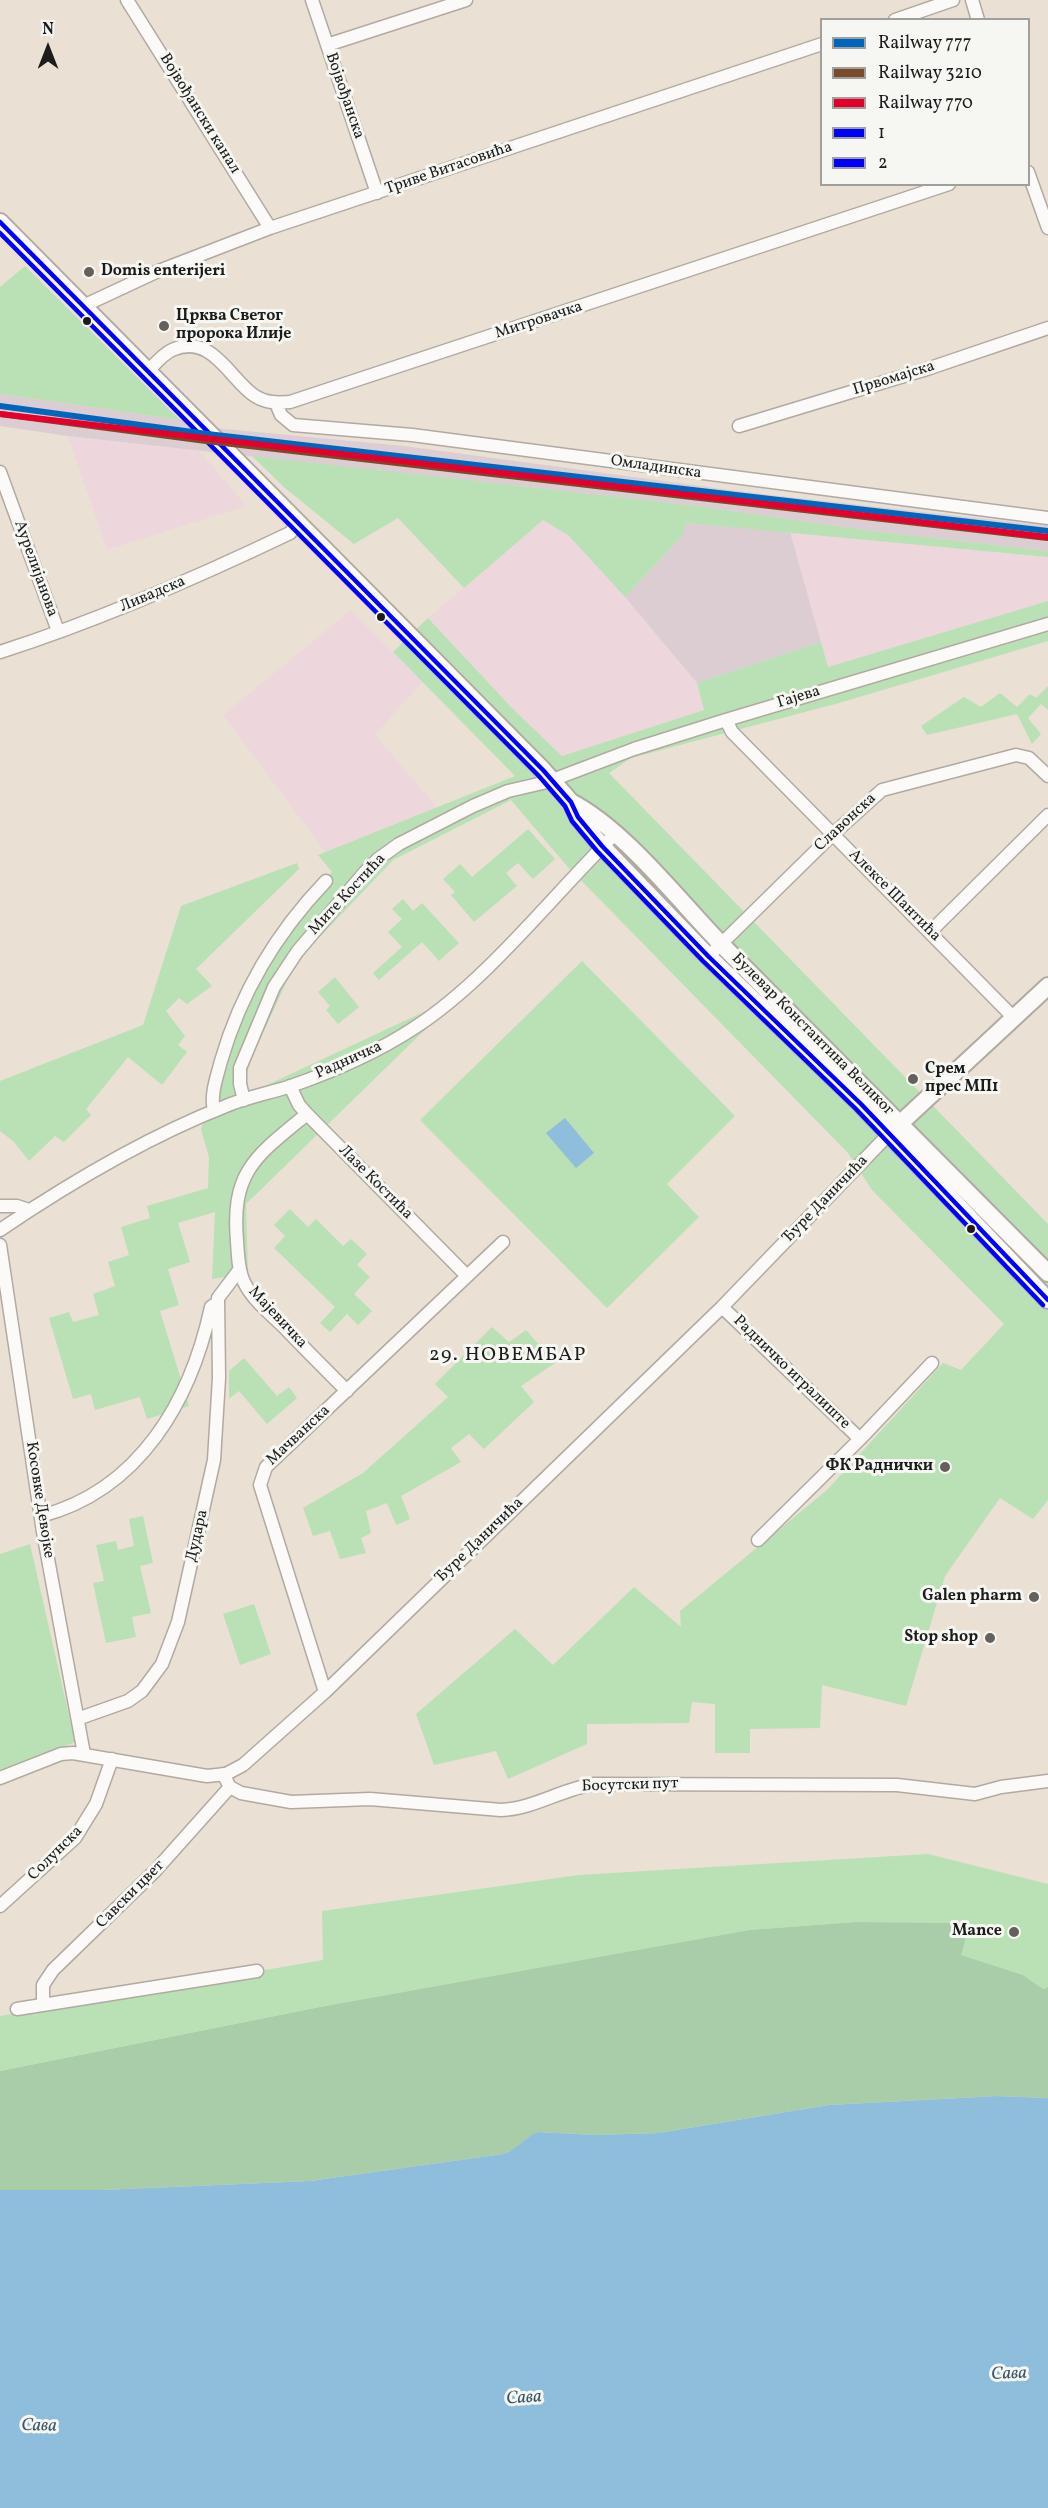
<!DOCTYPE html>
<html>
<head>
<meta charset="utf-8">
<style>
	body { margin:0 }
	#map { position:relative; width:1048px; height:2508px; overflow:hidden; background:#eae0d4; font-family:Vollkorn,serif }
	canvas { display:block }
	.legend { position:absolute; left:820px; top:18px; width:210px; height:168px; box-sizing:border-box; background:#f6f6f2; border:2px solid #9f9f9c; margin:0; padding:8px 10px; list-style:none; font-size:18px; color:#1c1c1c }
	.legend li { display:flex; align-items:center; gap:12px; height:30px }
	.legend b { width:30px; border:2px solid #9f9f9c }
	.north { position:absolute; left:18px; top:18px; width:60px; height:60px; -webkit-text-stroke:4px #f6f6f2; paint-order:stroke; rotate:0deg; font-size:16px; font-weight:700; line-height:24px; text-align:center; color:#1c1c1c }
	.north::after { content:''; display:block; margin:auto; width:21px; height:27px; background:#1c1c1c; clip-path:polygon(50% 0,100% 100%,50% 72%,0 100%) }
</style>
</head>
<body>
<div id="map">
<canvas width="1048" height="2508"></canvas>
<ul class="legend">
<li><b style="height:8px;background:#0065bd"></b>Railway 777</li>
<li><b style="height:8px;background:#7a4b2a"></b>Railway 3210</li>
<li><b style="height:8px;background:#e4002b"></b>Railway 770</li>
<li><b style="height:8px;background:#00f"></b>1</li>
<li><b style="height:8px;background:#00f"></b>2</li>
</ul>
<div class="north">N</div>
</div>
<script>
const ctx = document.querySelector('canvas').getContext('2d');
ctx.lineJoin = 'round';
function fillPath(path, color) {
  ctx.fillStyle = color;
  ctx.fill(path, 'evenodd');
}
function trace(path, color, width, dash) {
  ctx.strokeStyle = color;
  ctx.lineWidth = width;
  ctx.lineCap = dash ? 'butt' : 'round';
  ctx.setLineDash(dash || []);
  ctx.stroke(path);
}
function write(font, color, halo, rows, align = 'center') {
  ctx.font = font + ' Vollkorn,serif';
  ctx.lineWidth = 6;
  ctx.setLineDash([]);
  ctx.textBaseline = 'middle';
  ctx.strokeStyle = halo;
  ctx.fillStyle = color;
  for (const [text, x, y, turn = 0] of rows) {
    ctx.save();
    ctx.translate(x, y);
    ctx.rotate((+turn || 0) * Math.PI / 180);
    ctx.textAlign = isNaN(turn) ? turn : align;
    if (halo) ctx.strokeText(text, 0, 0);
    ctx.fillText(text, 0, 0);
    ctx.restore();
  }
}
const built = new Path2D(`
	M 68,436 L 199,450 L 246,506 L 107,550 Z
	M 543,520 L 569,536 L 625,597 L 697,683 L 704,710 L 562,756 L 512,708 L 428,618 Z
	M 790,532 L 1048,557 L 1048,601 L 828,667 Z
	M 351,610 L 422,682 L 375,735 L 437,807 L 325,852 L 223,715 Z`);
const industrial = new Path2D(`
	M 0,394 L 180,420 L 214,428 L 404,446 L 745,492 L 1048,526 L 1048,551 L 872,531 L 690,505 L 68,436 L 0,426 Z
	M 685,523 L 790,532 L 821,642 L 697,683 L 625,597 L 682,536 Z`);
const green = new Path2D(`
	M 25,266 L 180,420 L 0,394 L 0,287 Z
	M 252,456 L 690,505 L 872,531 L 1048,551 L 1048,557 L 686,523 L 682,536 L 625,597 L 569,536 L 543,520 L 464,588 L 398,518 L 354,544 L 285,488 Z
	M 1048,601 L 1048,641 L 839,703 L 631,758 L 609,773 L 1048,1224 L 1048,1500 L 1033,1519 L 1000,1498 L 945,1576 L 906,1706 L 822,1685 L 820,1728 L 750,1729 L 750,1753 L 715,1753 L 715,1704 L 692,1702 L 689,1723 L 587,1724 L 587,1744 L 508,1779 L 496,1751 L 434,1765 L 416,1714 L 515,1629 L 553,1665 L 634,1587 L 681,1627 L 680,1611 L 827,1490 L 943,1363 L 961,1370 L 1004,1324 L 872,1190 L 848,1153 L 567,866 L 511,800 L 393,860 L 316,941 L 292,970 L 251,1059 L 246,1077 L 250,1093 L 430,1009 L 433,1022 L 246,1204 L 248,1274 L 212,1279 L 215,1212 L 178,1223 L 190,1262 L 168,1269 L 179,1305 L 160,1311 L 189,1406 L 147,1419 L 140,1397 L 95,1410 L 91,1394 L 73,1399 L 49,1318 L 69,1312 L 73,1322 L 99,1315 L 93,1294 L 115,1286 L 108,1262 L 129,1255 L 121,1227 L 150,1218 L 147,1206 L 208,1188 L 209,1157 L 201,1130 L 223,1048 L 299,908 L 332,872 L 318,855 L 515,776 L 393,652 L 428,618 L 512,708 L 562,756 L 704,710 L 697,683 L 821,642 L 828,667 Z
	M 1048,686 L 1048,710 L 1041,704 L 1028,718 L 1041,734 L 1032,744 L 1017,714 L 927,735 L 921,726 L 964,697 L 981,707 L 1000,693 L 1017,707 L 1030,694 L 1036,698 Z
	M 528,829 L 555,859 L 533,879 L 518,863 L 506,873 L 517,886 L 474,922 L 451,895 L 455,892 L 443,879 L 460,864 L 472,877 Z
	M 297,863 L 299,869 L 196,969 L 212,986 L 187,1004 L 179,998 L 166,1011 L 185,1036 L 178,1045 L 187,1052 L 162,1085 L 128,1057 L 86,1109 L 91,1115 L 64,1142 L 55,1136 L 29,1161 L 14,1142 L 0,1131 L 0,1081 L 143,1025 L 181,906 Z
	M 403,899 L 413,911 L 422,903 L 459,943 L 439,961 L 422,942 L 379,980 L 373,973 L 402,947 L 388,932 L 402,919 L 392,909 Z
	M 582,961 L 735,1116 L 667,1184 L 699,1217 L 607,1308 L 420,1120 Z
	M 335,977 L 359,1007 L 338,1024 L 326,1010 L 330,1006 L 318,992 Z
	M 290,1209 L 308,1227 L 316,1219 L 343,1246 L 351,1239 L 367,1254 L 357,1265 L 370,1277 L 354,1294 L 372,1311 L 358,1325 L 347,1314 L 330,1332 L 320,1323 L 335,1307 L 274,1248 L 285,1236 L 274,1225 Z
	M 492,1327 L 509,1342 L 526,1330 L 555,1363 L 521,1386 L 534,1402 L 484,1449 L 469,1434 L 451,1448 L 461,1462 L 401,1496 L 410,1519 L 396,1525 L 387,1503 L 366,1511 L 371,1533 L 361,1538 L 366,1553 L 340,1559 L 330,1531 L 313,1536 L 303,1508 L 363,1473 L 448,1397 L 435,1384 Z
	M 244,1358 L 277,1396 L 289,1387 L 297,1398 L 267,1424 L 239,1391 L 229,1399 L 229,1371 Z
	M 143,1516 L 153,1563 L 140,1566 L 151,1613 L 132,1617 L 136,1637 L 106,1643 L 93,1583 L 104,1581 L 96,1545 L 116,1541 L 118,1550 L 134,1546 L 129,1519 Z
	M 30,1544 L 75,1742 L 0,1773 L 0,1554 Z
	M 254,1604 L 271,1654 L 240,1665 L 223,1614 Z
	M 928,1854 L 1048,1884 L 1048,1987 L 1043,1989 L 1023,1975 L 960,1955 L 969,1923 L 856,1922 L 749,1930 L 325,2006 L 0,2071 L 0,2016 L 323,1960 L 322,1911 L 579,1875 Z`);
const forest = new Path2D(`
	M 856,1922 L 970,1923 L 961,1955 L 1023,1975 L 1043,1989 L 1048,1987 L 1048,2098 L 997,2096 L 829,2105 L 658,2133 L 596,2135 L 538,2132 L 526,2139 L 520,2147 L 503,2154 L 310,2181 L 103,2190 L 0,2190 L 0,2071 L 325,2006 L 749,1930 Z`);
const water = new Path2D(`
	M 565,1118 L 594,1153 L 576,1168 L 546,1133 Z
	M 997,2096 L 1048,2098 L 1048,2508 L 0,2508 L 0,2190 L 103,2190 L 310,2181 L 503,2154 C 518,2150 524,2137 538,2132 L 596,2135 L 658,2133 L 829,2105 Z`);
const street = new Path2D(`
	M 127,0 L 270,228
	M 312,0 L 377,193
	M 972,0 L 978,20
	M 895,20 L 953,0
	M 327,45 L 466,0
	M 1028,172 L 1048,228
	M 81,307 L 156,272 L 270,228 L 822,44
	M 148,371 C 155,364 163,354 172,350 C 212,332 230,380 255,396 C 266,403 277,403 290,402 L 949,184
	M 276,403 L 281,415 L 293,425 L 412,435 L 1048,518
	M 739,426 L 930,368 L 1048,328
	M 0,472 L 58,631
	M 0,652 C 100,620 196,578 290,533 L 298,523
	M 726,720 L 732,732 L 1015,1019
	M 930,932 L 1048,815
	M 715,950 L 832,835 L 882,790 L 1016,755 L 1029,758 L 1048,776
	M 290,1086 L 299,1105 L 307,1114 L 466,1275
	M 244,1100 L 240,1084 L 240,1068 L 274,987 L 297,952 L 365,872 L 378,859 L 399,844 L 473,806 L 508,791 L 547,782 L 634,749 L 726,720 L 1048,624
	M 214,1111 C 210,1094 217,1077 221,1061 C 241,992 276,933 326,881
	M 307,1114 C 256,1156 231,1171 237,1241 C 238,1255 238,1270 244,1282 C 252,1299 269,1313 283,1326 C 304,1348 326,1370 347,1391
	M 0,1206 L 17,1206 L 29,1210
	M 0,1230 C 71,1182 147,1137 226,1106 C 247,1097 270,1093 291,1086 C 334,1071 376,1053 414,1028 C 487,981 553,895 616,833
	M 0,1245 L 43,1532 L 84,1754
	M 722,1307 L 860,1439
	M 41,1516 C 140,1490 191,1400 211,1307 L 217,1303
	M 758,1540 L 860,1439 L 932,1363
	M 325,1692 L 260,1485 L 266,1467 L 503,1242
	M 80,1718 L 128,1701 L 142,1691 L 162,1664 L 178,1622 L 214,1460 L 219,1378 L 218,1298 L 240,1269
	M 223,1774 L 230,1787 L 241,1793 L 291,1802 L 370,1799 L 501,1810 C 533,1809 562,1789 594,1784 L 897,1785 L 975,1794 L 1001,1787 L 1048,1781
	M 0,1778 L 61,1754 L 73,1753 L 207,1776 L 226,1774 L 243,1765 L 325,1692 L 722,1307 L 889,1134
	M 0,1906 L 75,1838 L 96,1804 L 112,1759
	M 43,2005 L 43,1985 L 53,1970 L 155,1871 L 230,1787
	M 17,2009 L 257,1971`);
const secondary = new Path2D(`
	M 0,222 L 543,770 L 571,802 L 578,817 L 602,846 L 708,956 L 861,1104 L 1048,1300
	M 571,802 C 625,830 679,901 722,945 C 830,1055 939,1164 1048,1273
	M 892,1131 L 1048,986`);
const bus1 = new Path2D(`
	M 0,222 L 543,770 L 571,802 L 578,817 L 602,846 L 708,956 L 861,1104 L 1048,1300`);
const bus2 = new Path2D(`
	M 0,233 L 538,775 L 565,806 L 572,821 L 597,851 L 703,961 L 856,1109 L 1043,1305`);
const rail1 = new Path2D(`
	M 0,406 L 207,434 L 1048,531`);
const rail2 = new Path2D(`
	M 0,414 L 206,441 L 1047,538`);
const rail3 = new Path2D(`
	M 0,414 L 1048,537`);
const markers = [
	[89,272,6,"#64615c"],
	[87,321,5,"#1c1c1c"],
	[164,326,6,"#64615c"],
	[381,617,5,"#1c1c1c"],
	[913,1079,6,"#64615c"],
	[971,1229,5,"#1c1c1c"],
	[945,1467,6,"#64615c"],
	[1034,1597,6,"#64615c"],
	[990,1638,6,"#64615c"],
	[1014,1932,6,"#64615c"]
];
const streetNames = [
	["Војвођанска",344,96,71],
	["Војвођански канал",199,114,58],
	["Триве Витасовића",449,169,-19],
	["Митровачка",539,321,-18],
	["Првомајска",894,379,-17],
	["Омладинска",656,468,8],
	["Аурелијанова",35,569,70],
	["Ливадска",153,595,-23],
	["Гајева",799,698,-17],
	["Славонска",846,823,-43],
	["Мите Костића",348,895,-47],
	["Алексе Шантића",894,896,45],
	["Булевар Константина Великог",812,1035,45],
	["Радничка",349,1061,-24],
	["Лазе Костића",375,1183,45],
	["Ђуре Даничића",826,1200,-46],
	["Мајевичка",277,1318,47],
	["Радничко игралиште",791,1373,44],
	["Мачванска",299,1436,-43],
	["Косовке Девојке",39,1500,81],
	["Дудара",198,1536,-77],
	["Ђуре Даничића",480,1541,-44],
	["Босутски пут",630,1786,-2],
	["Солунска",56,1854,-45],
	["Савски цвет",131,1895,-45]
];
const poiNames = [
	["Domis enterijeri",101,272,"left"],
	["Црква Светог",176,317,"left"],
	["пророка Илије",176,335,"left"],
	["Срем",925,1070,"left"],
	["прес МП1",925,1088,"left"],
	["ФК Раднички",933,1467],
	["Galen pharm",1022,1597],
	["Stop shop",978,1638],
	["Mance",1002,1932]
];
const waterNames = [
	["Сава",1009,2375,-2],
	["Сава",524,2399,-4],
	["Сава",39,2427,1]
];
const quarterNames = [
	["29. НОВЕМБАР",508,1356]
];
fillPath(built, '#edd7dd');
fillPath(industrial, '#dbcdd2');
fillPath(green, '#bae0b6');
fillPath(forest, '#aacda9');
fillPath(water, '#8ebedb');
trace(street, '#b0aaa2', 15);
trace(secondary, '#b0aaa2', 20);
trace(street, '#fcfaf9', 12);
trace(secondary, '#fcfaf9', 16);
trace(bus1, '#00f', 4.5);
trace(bus2, '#00f', 4.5);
trace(rail1, '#0065bd', 6);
trace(rail2, '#7a4b2a', 6);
trace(rail3, '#e4002b', 6);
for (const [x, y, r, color] of markers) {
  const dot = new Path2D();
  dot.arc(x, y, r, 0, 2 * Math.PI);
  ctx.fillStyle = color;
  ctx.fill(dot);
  trace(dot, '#f6f6f2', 2);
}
write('16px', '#1c1c1c', '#f6f6f2', streetNames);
write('bold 16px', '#1c1c1c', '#f6f6f2', poiNames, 'right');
write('italic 18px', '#3a576a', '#f6f6f2', waterNames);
ctx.letterSpacing = '1.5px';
write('20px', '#1c1c1c', '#f6f6f2', quarterNames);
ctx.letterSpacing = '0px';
</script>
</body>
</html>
